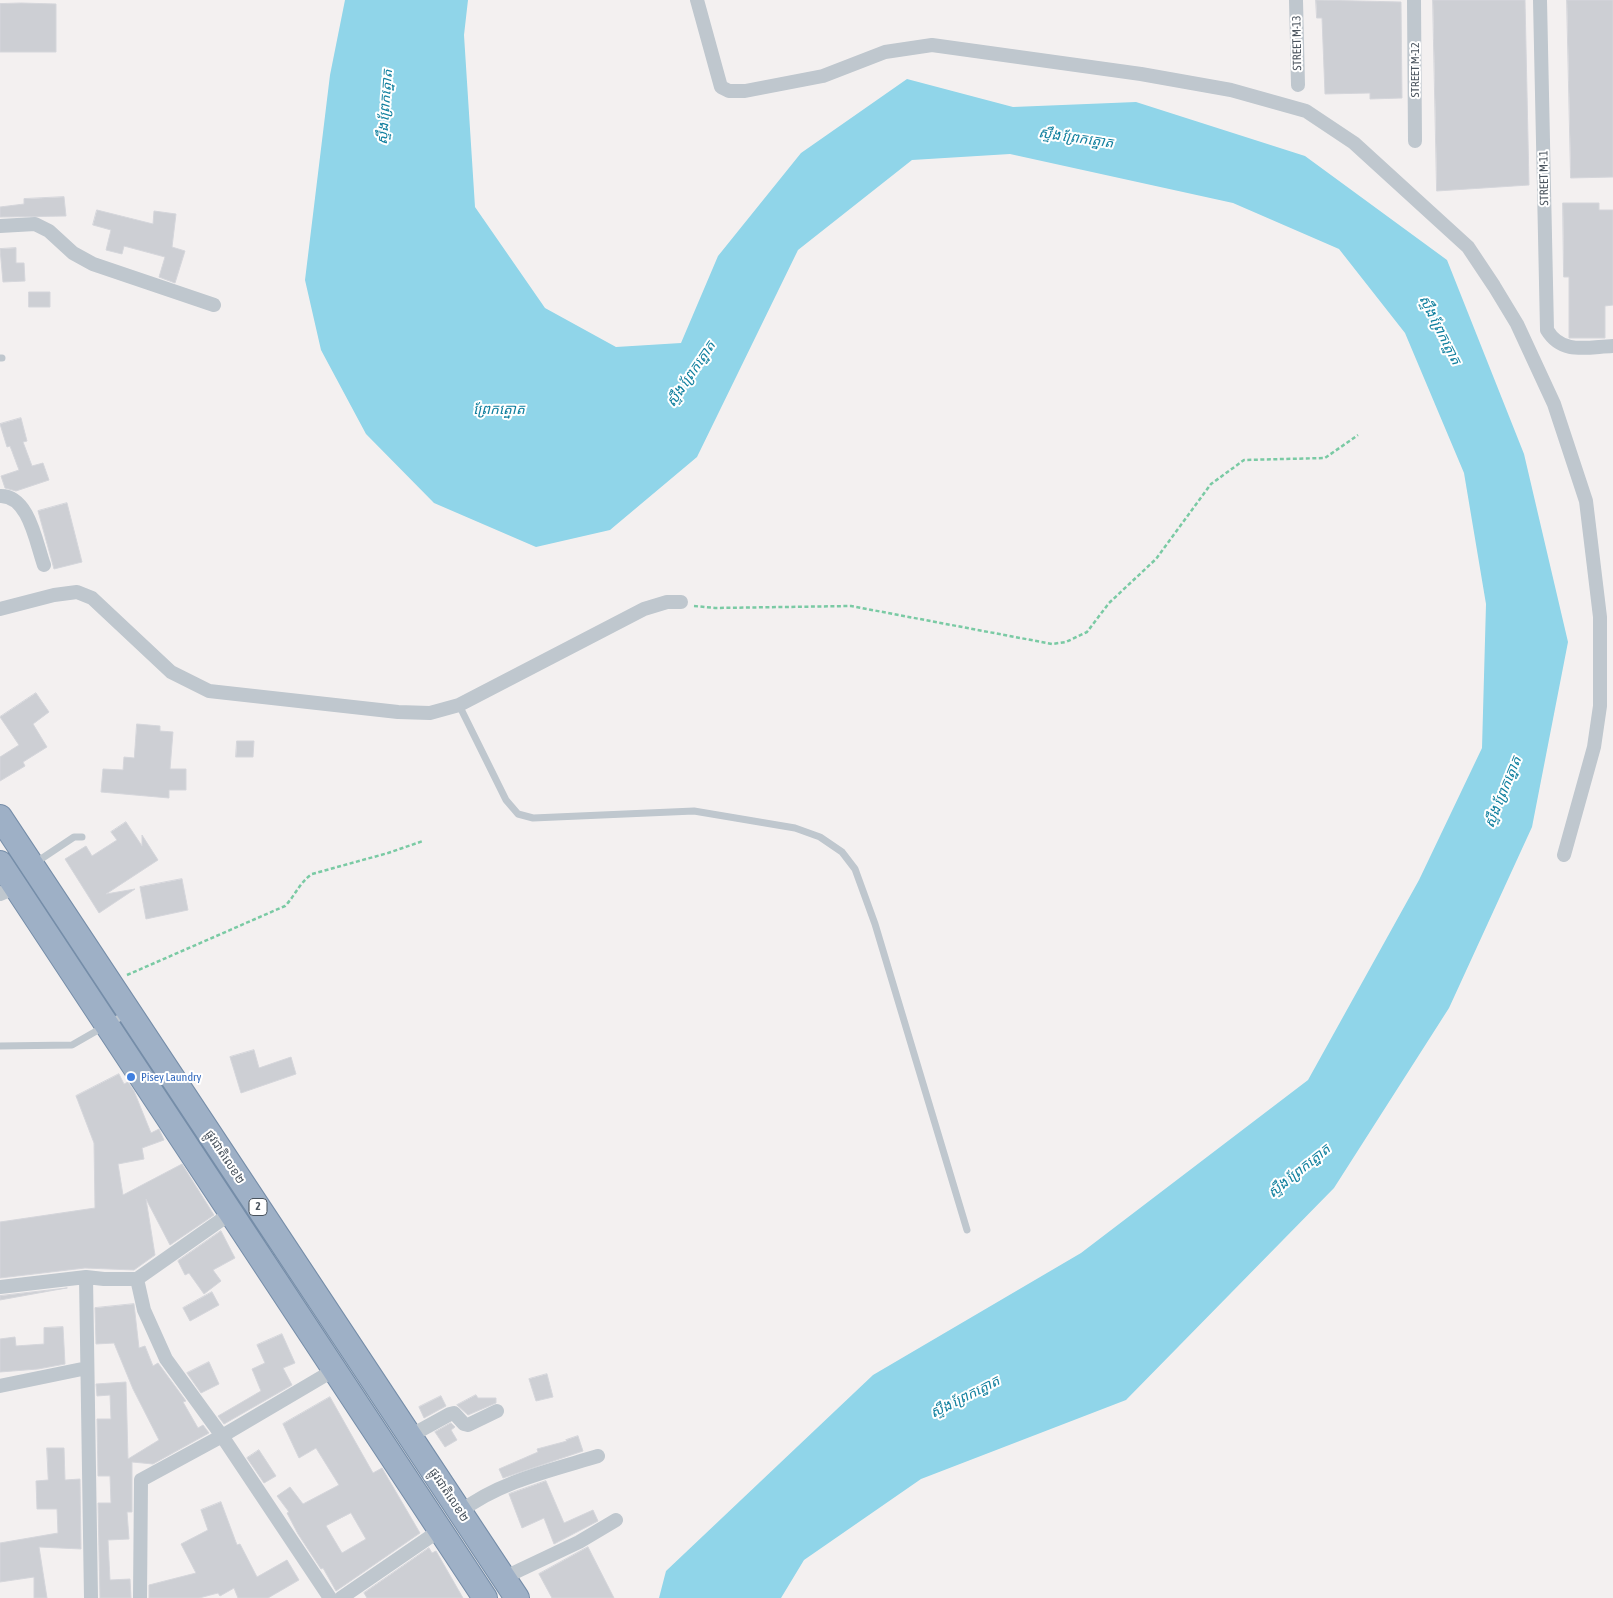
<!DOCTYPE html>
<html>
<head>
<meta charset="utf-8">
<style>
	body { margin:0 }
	canvas { display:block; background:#f3f0f0 }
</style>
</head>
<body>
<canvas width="1613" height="1598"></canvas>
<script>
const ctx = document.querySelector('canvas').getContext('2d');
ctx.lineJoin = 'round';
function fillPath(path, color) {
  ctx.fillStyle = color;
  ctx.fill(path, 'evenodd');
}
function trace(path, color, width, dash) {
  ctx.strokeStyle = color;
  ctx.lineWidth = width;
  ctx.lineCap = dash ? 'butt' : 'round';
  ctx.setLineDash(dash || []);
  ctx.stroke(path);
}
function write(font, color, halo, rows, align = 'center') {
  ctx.font = font + ' "Asap Condensed","Noto Sans Khmer",sans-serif';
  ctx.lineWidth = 4;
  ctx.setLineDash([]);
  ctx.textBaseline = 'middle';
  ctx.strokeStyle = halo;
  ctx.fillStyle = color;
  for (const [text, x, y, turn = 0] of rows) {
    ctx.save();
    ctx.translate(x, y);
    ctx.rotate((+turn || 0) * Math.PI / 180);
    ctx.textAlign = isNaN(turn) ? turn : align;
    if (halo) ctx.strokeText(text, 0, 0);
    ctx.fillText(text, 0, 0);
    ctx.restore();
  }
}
const water = new Path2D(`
	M 345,0 L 468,0 L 464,35 L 475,207 L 545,308 L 616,347 L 681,343 L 718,256 L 801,153 L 907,79 L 1013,107 L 1136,102 L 1305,156 L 1447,260 L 1524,454 L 1568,642 L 1532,827 L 1449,1008 L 1334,1188 L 1126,1400 L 921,1479 L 804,1560 L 781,1598 L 659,1598 L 666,1571 L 873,1375 L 1081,1253 L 1308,1080 L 1419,880 L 1482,748 L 1486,604 L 1464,473 L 1405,333 L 1339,249 L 1233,203 L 1010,154 L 912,160 L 798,250 L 697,457 L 610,530 L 536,547 L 434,503 L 366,434 L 321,350 L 305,280 L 330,75 Z`);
const building = new Path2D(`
	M 1316,0 L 1401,2 L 1402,98 L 1370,99 L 1370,93 L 1325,94 L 1322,18 L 1317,18 Z
	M 1433,0 L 1525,0 L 1529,185 L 1437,191 Z
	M 1567,0 L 1613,0 L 1613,177 L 1571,178 Z
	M 21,3 L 56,4 L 56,52 L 0,52 L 0,4 Z
	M 64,197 L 66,216 L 0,217 L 0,207 L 24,204 L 24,199 Z
	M 1563,203 L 1599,203 L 1599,210 L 1613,210 L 1613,305 L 1605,306 L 1605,338 L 1569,338 L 1569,277 L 1564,277 Z
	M 97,210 L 153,224 L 154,211 L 176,214 L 172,247 L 185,251 L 175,283 L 159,277 L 165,257 L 124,246 L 122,254 L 106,250 L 111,230 L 93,225 Z
	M 16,248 L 16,263 L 24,263 L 25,281 L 3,282 L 0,249 Z
	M 29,292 L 50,292 L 50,307 L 29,307 Z
	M 21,418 L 27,441 L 23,442 L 32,466 L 43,463 L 49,480 L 16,491 L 5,488 L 1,476 L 19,470 L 10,446 L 7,447 L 0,424 Z
	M 67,503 L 82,562 L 54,569 L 38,511 Z
	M 36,693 L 49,712 L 33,724 L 47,747 L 23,762 L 25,766 L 0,781 L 0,757 L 19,745 L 0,717 Z
	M 137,724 L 160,726 L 160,731 L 173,732 L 170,769 L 186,769 L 186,790 L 169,790 L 169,798 L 101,792 L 103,769 L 123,770 L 124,757 L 134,758 Z
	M 237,741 L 254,741 L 253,757 L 236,757 Z
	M 126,822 L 142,846 L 142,835 L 158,860 L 106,894 L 135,889 L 99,913 L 65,859 L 86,846 L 92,856 L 117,840 L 111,832 Z
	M 182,879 L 188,910 L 146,919 L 140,887 Z
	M 254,1050 L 259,1068 L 291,1057 L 296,1074 L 241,1093 L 230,1057 Z
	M 119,1074 L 124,1084 L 128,1082 L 134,1091 L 151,1133 L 159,1129 L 164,1140 L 142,1148 L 144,1159 L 118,1164 L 123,1195 L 182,1164 L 214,1215 L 170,1245 L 146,1199 L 155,1255 L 134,1270 L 85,1268 L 0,1278 L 0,1222 L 95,1208 L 94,1143 L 76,1096 Z
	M 221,1231 L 235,1258 L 213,1270 L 221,1281 L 204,1294 L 189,1273 L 185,1275 L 178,1261 Z
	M 67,1288 L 55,1290 L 0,1300 L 0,1296 Z
	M 212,1292 L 219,1305 L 190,1321 L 183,1308 Z
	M 134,1304 L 139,1348 L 145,1346 L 153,1366 L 158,1363 L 186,1401 L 183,1402 L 198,1428 L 203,1425 L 209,1433 L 153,1464 L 132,1462 L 132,1512 L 127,1512 L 129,1539 L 108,1540 L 110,1580 L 130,1579 L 131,1598 L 100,1598 L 98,1503 L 111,1503 L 110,1476 L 98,1476 L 97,1419 L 111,1419 L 110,1395 L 97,1396 L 96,1384 L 126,1382 L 128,1459 L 159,1440 L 133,1389 L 114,1343 L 96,1344 L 95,1308 Z
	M 63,1327 L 65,1364 L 38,1369 L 0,1372 L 0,1339 L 15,1337 L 16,1346 L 44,1344 L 44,1328 Z
	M 282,1334 L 295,1363 L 283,1368 L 292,1385 L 224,1424 L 218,1416 L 261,1391 L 252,1369 L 265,1363 L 257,1345 Z
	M 209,1362 L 219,1384 L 201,1393 L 187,1373 Z
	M 547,1374 L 553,1397 L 536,1401 L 529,1379 Z
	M 476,1395 L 478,1398 L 496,1398 L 496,1403 L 468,1415 L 457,1405 Z
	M 441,1396 L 446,1406 L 424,1418 L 419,1407 Z
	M 330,1397 L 373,1473 L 382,1468 L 420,1533 L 336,1591 L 323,1568 L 321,1569 L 298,1534 L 287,1513 L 289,1512 L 277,1496 L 290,1487 L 303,1504 L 339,1485 L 316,1448 L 299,1458 L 283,1424 ZM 351,1513 L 366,1539 L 342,1553 L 326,1526 Z
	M 451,1423 L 455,1427 L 451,1430 L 457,1440 L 445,1447 L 435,1432 Z
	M 578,1436 L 583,1451 L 503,1478 L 499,1469 L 538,1452 L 537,1449 L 567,1441 L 566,1440 Z
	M 47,1448 L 64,1448 L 65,1480 L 80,1479 L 81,1549 L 39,1547 L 47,1598 L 34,1598 L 34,1577 L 0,1582 L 0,1543 L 58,1533 L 57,1509 L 37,1509 L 36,1481 L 48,1480 Z
	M 259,1450 L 276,1476 L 264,1483 L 247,1458 Z
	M 546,1481 L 564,1523 L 593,1510 L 598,1521 L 554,1544 L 544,1518 L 522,1528 L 509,1494 Z
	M 221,1502 L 237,1545 L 240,1544 L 257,1577 L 287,1560 L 299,1580 L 268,1598 L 238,1598 L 234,1588 L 220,1596 L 218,1593 L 199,1598 L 149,1598 L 149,1585 L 196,1573 L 181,1544 L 208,1530 L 201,1510 Z
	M 588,1547 L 614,1598 L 552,1598 L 539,1574 Z
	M 429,1548 L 432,1553 L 436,1551 L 463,1598 L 367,1598 L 364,1593 Z`);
const path = new Path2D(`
	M 694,606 L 715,608 L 851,606 L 1052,644 L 1066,642 L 1087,632 L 1109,603 L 1156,559 L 1211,484 L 1244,460 L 1325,458 L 1358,435
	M 127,975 L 285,906 C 295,896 299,883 312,874 L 388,853 L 423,841`);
const service = new Path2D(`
	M 0,358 L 2,358
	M 459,705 L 506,800 L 518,814 L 533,818 L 694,811 L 795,828 L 820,837 L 842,852 L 855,869 L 875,924 L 967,1230
	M 35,863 L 74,837 L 82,837
	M 0,1046 L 72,1045 L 126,1014`);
const minor = new Path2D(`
	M 697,0 L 721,87 L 729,91 L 745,91 L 823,76 L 885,52 L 932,45 L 1141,74 L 1231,90 L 1306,111 L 1354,143 L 1468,247 L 1494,286 L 1517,324 L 1554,404 L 1586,501 L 1600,617 L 1600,706 L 1594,747 L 1564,855
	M 1296,0 L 1298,85
	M 1414,0 L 1415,141
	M 1540,0 L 1547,330 C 1562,355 1587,347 1613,346
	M 0,226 L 35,224 L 49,231 L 73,253 L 93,264 L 214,305
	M 0,496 C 29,495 36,543 44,565
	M 0,609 L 54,595 L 77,592 L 92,598 L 171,672 L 209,691 L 398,712 L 430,713 L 459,705 L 644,609 L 667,602 L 681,602
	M 0,894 L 16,887
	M 86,1277 L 91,1598
	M 137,1279 L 144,1310 L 166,1359 L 222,1436 L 330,1598
	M 0,1287 L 86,1277 L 104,1279 L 137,1279 L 231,1213
	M 0,1386 L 87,1368
	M 410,1436 L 450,1414 L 454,1413 L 464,1424 L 468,1425 L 497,1411
	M 460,1512 C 498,1482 552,1470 598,1456
	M 503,1578 L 579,1542 L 616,1520
	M 140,1598 L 141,1480 L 222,1436 L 334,1370
	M 341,1598 L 440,1530`);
const trunk = new Path2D(`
	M 0,817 L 517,1598
	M 0,863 L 485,1598`);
const markers = [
	[131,1077,5,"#3f7fe0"]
];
const shields = [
	[258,1207,18]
];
const shieldNames = [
	["2",258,1207]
];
const streetNames = [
	["STREET M-13",1297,43,-91],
	["STREET M-12",1415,70,-90],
	["STREET M-11",1544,178,-91],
	["ផ្លូវជាតិលេខ២",225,1157,57],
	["ផ្លូវជាតិលេខ២",449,1495,57]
];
const shopNames = [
	["Pisey Laundry",141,1077]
];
const waterNames = [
	["ស្ទឹង ព្រែកត្នោត",385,107,-86],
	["ស្ទឹង ព្រែកត្នោត",1076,138,8],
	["ស្ទឹង ព្រែកត្នោត",1440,330,63],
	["ស្ទឹង ព្រែកត្នោត",691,374,-56],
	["ព្រែកត្នោត",499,410],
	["ស្ទឹង ព្រែកត្នោត",1503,792,-68],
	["ស្ទឹង ព្រែកត្នោត",1299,1171,-39],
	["ស្ទឹង ព្រែកត្នោត",965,1397,-27]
];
fillPath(water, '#90d5e9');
fillPath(building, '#cdcfd4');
trace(building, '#d5d6db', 1);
trace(trunk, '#758da8', 26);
trace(path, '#7acaa4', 2.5, [4, 2.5]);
trace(service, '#bfc7ce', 7);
trace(minor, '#bfc7ce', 14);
trace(trunk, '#9eb0c6', 24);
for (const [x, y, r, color] of markers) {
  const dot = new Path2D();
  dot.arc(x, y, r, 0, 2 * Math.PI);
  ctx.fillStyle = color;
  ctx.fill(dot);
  trace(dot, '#fff', 2);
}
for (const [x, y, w] of shields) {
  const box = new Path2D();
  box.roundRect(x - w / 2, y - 8.5, w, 17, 4);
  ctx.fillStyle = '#fff';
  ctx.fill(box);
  trace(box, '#49535d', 1);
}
write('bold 11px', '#49535d', null, shieldNames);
write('12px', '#49535d', '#fff', streetNames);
write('12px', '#366cbe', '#fff', shopNames, 'left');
write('italic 14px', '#12809f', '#fff', waterNames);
</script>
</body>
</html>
